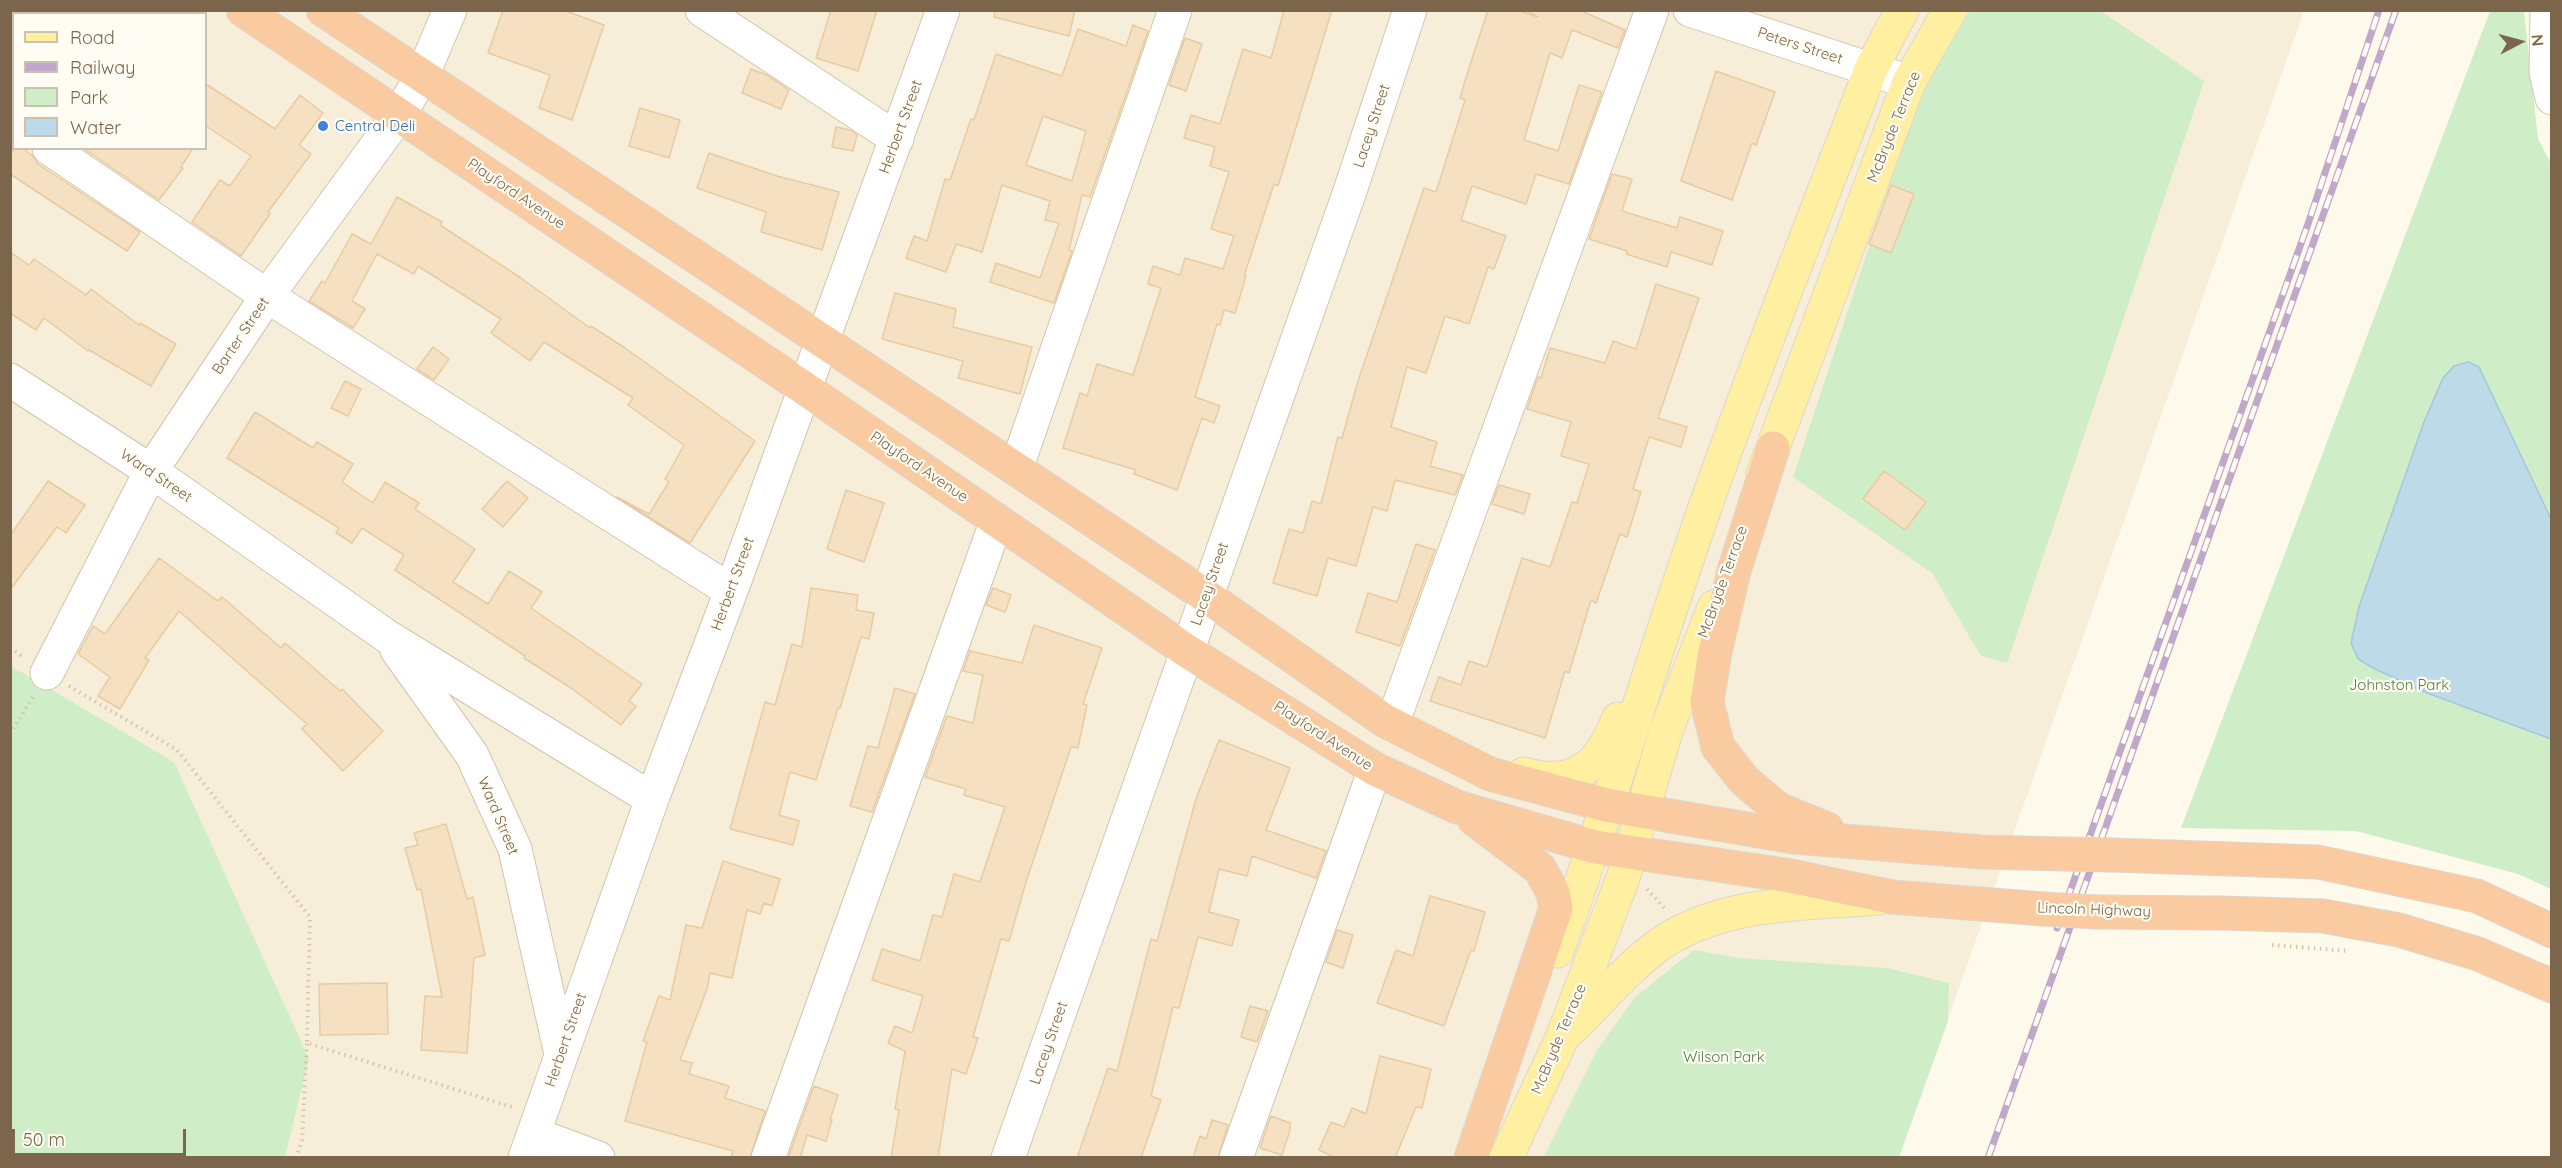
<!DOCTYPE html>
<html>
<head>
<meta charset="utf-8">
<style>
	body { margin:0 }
	#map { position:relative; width:2562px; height:1168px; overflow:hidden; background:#fefaeb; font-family:Quicksand,sans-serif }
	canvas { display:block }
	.frame { position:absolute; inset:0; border:12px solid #7b664b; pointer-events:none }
	.legend { position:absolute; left:12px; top:12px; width:195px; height:138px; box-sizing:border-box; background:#fffdf3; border:2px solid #cac1b0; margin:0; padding:8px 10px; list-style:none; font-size:18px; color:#7b664b }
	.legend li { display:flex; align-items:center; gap:12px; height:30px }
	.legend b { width:30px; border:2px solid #cac1b0 }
	.north { position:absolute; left:2490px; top:12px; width:60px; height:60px; -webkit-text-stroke:4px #fffdf3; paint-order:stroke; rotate:84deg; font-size:16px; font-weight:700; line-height:24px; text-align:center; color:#7b664b }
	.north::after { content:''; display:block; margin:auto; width:21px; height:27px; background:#7b664b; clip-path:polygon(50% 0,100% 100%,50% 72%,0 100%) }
	.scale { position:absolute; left:12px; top:1129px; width:174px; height:27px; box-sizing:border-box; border:3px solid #7b664b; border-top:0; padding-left:8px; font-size:18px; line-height:21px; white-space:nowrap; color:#7b664b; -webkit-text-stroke:4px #fffdf3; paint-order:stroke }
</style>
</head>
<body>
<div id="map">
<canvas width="2562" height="1168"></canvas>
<div class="frame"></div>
<ul class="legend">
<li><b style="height:8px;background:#feefa1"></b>Road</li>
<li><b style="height:8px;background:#c1a7ca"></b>Railway</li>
<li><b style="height:16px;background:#cfedc7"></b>Park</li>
<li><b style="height:16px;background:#bddae9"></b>Water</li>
</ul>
<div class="north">N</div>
<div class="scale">50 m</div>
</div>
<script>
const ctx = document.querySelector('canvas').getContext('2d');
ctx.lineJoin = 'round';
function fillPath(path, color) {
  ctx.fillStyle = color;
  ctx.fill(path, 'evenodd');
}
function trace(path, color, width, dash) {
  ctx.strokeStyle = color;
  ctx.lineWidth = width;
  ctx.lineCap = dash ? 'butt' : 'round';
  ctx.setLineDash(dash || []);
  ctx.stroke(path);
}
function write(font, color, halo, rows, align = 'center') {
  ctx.font = font + ' Quicksand,sans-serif';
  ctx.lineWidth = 4.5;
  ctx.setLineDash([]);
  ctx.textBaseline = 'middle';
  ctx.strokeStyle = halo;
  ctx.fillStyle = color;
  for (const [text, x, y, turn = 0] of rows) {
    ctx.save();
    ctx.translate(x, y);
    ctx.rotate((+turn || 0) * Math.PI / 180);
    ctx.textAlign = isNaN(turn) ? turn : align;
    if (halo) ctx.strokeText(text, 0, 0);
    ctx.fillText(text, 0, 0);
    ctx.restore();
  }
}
const residential = new Path2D(`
	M 10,11 L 2304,11 L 1899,1158 L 11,1157 ZM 14,14 L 206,14 L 206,148 L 14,148 Z`);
const green = new Path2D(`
	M 1970,11 L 2101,11 L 2204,81 L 2007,663 L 1981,656 L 1932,573 L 1793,477 L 1922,86 Z
	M 2490,11 L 2524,11 L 2538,139 L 2552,165 L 2551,889 L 2518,874 L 2356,831 L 2181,828 Z
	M 11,666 L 174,762 L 309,1059 L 285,1157 L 11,1158 Z
	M 1694,950 L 1739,958 L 1887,968 L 1949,983 L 1948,1021 L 1899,1157 L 1544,1157 L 1597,1050 L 1635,997 Z`);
const water = new Path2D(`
	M 2468,362 L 2479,367 L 2551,519 L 2551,739 L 2427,693 L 2375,669 L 2358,659 L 2351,643 L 2359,607 L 2424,422 L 2443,378 L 2454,366 Z`);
const building = new Path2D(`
	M 503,10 L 563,10 L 604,25 L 572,120 L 539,108 L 550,75 L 488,53 Z
	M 831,10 L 877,10 L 858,71 L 816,58 Z
	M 995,10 L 1075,10 L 1069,36 L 994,17 Z
	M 1284,10 L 1332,10 L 1278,186 L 1274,184 L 1244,276 L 1246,276 L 1235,313 L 1224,310 L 1220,325 L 1217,324 L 1195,397 L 1220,406 L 1214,423 L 1202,418 L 1177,490 L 1134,474 L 1136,470 L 1063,448 L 1080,393 L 1087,396 L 1097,364 L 1133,375 L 1161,288 L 1148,284 L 1153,266 L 1180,275 L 1185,258 L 1223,269 L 1234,236 L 1211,229 L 1229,172 L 1210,166 L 1215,147 L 1184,138 L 1191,115 L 1220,124 L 1243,49 L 1271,58 Z
	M 1488,10 L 1517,10 L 1538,17 L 1526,10 L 1579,10 L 1625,30 L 1618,48 L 1572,30 L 1562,58 L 1550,53 L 1524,140 L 1558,151 L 1579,85 L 1602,92 L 1569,184 L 1536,174 L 1526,204 L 1472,186 L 1461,220 L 1506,236 L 1494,269 L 1488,267 L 1469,324 L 1445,316 L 1426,373 L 1407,367 L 1391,427 L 1437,442 L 1430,466 L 1463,475 L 1455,495 L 1395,480 L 1387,511 L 1373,507 L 1356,566 L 1328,558 L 1317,596 L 1273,583 L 1289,529 L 1303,533 L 1312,501 L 1321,504 L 1338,437 L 1342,438 L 1358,381 L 1424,188 L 1436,192 L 1465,100 L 1460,98 L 1470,65 Z
	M 1133,25 L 1148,31 L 1090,197 L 1082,195 L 1069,250 L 1072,251 L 1054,303 L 990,282 L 996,263 L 1040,278 L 1059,223 L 1045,220 L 1050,201 L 1002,185 L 982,252 L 956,244 L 946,272 L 906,258 L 914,236 L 927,241 L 945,179 L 950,180 L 971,119 L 974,120 L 996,54 L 1062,76 L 1078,29 L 1126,46 ZM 1043,116 L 1086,131 L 1072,181 L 1026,165 Z
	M 1185,38 L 1202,44 L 1186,91 L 1169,85 Z
	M 751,69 L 767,75 L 789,90 L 781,109 L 742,93 Z
	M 1716,71 L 1775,92 L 1756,145 L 1752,143 L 1732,200 L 1681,181 Z
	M 206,84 L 275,129 L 300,95 L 323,113 L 299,145 L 311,154 L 268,212 L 270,214 L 241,256 L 192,222 L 220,180 L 230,186 L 251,156 L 206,126 Z
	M 640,108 L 680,120 L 669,158 L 629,146 Z
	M 836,127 L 850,130 L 857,135 L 853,151 L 832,147 Z
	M 15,148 L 22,148 L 32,155 L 38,164 L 140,232 L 127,251 L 10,174 L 10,155 Z
	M 87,148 L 193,148 L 181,167 L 183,168 L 159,200 L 86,150 Z
	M 709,153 L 777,176 L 839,192 L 822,250 L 761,232 L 766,212 L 697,188 Z
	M 1612,174 L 1632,179 L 1622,211 L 1677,228 L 1680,217 L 1723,231 L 1712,265 L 1671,252 L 1667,267 L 1626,254 L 1627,251 L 1589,239 Z
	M 1891,185 L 1914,194 L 1891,253 L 1869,244 Z
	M 397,197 L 442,222 L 440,225 L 521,278 L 590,328 L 591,326 L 625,348 L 755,441 L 690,543 L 617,497 L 649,514 L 669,482 L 665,479 L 684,445 L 628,405 L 633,398 L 544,342 L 530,361 L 491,333 L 501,319 L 418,266 L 414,274 L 377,254 L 352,301 L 365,309 L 353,328 L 309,301 L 322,281 L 325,283 L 352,234 L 371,244 Z
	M 10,252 L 29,265 L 34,259 L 86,295 L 91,289 L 139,325 L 140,323 L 176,344 L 151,386 L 89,350 L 88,351 L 44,318 L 36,330 L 10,313 Z
	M 1656,284 L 1699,298 L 1658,418 L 1687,427 L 1681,447 L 1649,437 L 1633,489 L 1641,492 L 1627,537 L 1620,534 L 1596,603 L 1591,600 L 1569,673 L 1565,671 L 1545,738 L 1430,701 L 1439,677 L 1461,685 L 1469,661 L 1487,667 L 1522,558 L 1550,567 L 1572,502 L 1577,503 L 1589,464 L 1561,456 L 1571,422 L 1527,409 L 1538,377 L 1541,378 L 1550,348 L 1605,363 L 1613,341 L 1636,349 Z
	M 895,293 L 956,309 L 953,327 L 1032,347 L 1020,394 L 958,378 L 963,361 L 882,339 Z
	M 433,347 L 449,359 L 434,380 L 417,369 Z
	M 345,381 L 361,389 L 348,416 L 331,408 Z
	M 255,412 L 313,448 L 317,442 L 353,464 L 342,482 L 373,503 L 385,482 L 419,503 L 415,509 L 475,549 L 453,582 L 488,604 L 509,571 L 542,592 L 531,608 L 642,684 L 629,701 L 636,706 L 621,725 L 568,686 L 524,658 L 525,656 L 395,570 L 404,555 L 362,528 L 352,543 L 336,533 L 339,528 L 227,458 Z
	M 1884,471 L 1926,502 L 1905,530 L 1863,499 Z
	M 48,481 L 85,505 L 66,533 L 57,527 L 10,590 L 10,536 Z
	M 507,481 L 528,498 L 503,527 L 482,509 Z
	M 1499,485 L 1530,494 L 1524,514 L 1492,504 Z
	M 846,490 L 884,503 L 864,562 L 827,549 Z
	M 1416,544 L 1435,550 L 1400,646 L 1356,632 L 1368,593 L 1397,602 Z
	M 159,558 L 218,601 L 222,597 L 281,648 L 285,643 L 340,691 L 342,689 L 383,731 L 343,771 L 302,729 L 307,724 L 179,611 L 145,658 L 149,660 L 120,709 L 98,696 L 110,677 L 78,654 L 93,626 L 105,634 Z
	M 811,588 L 858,595 L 856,610 L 874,613 L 869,639 L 861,637 L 840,708 L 838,708 L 816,780 L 790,772 L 779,815 L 799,821 L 793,845 L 730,829 L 765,702 L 775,705 L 792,644 L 802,647 Z
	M 993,588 L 1011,595 L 1005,612 L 986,605 Z
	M 1034,625 L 1102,648 L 1083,704 L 1087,705 L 1078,748 L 1071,747 L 1026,882 L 1009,941 L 1001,939 L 973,1037 L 978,1038 L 966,1074 L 952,1069 L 938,1158 L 891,1158 L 899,1110 L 895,1109 L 905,1051 L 888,1043 L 895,1026 L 912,1033 L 923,996 L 872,980 L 882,949 L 920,961 L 933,915 L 942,917 L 954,874 L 980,882 L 1005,807 L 964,795 L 966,789 L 925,777 L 947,716 L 973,723 L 983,675 L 963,671 L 970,651 L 1022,663 Z
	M 895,688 L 915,694 L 872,812 L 850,806 L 868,746 L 878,748 Z
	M 1219,740 L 1290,768 L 1266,830 L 1326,851 L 1316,878 L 1252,856 L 1247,876 L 1219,869 L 1209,912 L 1239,920 L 1232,946 L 1198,937 L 1179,1008 L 1173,1007 L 1151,1096 L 1161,1100 L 1141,1158 L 1077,1158 L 1108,1068 L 1117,1071 L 1151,939 L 1157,941 L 1196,799 Z
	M 446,824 L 467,899 L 473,897 L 485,955 L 474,958 L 467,1053 L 421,1050 L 425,996 L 442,997 L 421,889 L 417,890 L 405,848 L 418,845 L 414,833 Z
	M 723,861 L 780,879 L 772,906 L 764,903 L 760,914 L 747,910 L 732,978 L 710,973 L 707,989 L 680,1060 L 692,1063 L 689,1074 L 729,1086 L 725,1098 L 765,1111 L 750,1158 L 731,1158 L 733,1151 L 625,1121 L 647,1042 L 643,1041 L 659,996 L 670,1000 L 686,925 L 702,928 Z
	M 1430,896 L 1485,912 L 1474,951 L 1471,950 L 1444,1026 L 1377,1003 L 1396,950 L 1413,956 Z
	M 1337,930 L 1353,935 L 1343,968 L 1326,962 Z
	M 387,983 L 388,1034 L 320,1035 L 319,984 Z
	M 1250,1006 L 1268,1011 L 1257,1042 L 1241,1037 Z
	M 1380,1056 L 1431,1069 L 1422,1108 L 1416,1107 L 1395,1158 L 1336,1158 L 1319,1150 L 1331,1122 L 1344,1127 L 1352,1108 L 1366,1114 Z
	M 814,1086 L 838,1095 L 830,1120 L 832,1120 L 826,1141 L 807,1135 L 800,1158 L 788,1158 Z
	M 1271,1116 L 1290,1123 L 1290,1130 L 1282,1155 L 1260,1148 Z
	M 1212,1120 L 1228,1125 L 1218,1158 L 1193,1158 L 1200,1136 L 1206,1139 Z`);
const path = new Path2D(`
	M 10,648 L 25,658
	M 69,686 L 177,750 L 310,917 L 307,1043 L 515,1108
	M 10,734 L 33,697
	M 1647,889 L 1666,910
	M 2272,945 L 2349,951
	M 296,1158 L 302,1140 L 307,1043`);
const minor = new Path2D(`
	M 702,10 L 897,139
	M 1690,10 L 1909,82
	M 2547,10 L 2546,72 L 2552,98
	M 10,122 L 14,124
	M 49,148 L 267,296 L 731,591
	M 10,380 L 151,471 L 388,637 L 652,799
	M 1016,469 L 1175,10
	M 397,650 L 472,755 L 515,849 L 561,1054
	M 47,673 L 151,471 L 267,296 L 399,115 L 422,76 L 450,10
	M 1392,724 L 1652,10
	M 534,1134 L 598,1158
	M 525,1158 L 652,799 L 731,591 L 943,10
	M 768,1158 L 997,520
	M 1008,1158 L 1350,191 L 1410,10
	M 1236,1158 L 1375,769`);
const major = new Path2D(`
	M 1763,474 L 1909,82 L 1950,10
	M 1524,774 C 1574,789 1601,765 1618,719
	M 1557,951 C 1612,801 1655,647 1709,496 C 1760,353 1817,211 1871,69 L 1902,10
	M 1570,1030 C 1599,1002 1627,968 1660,944 C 1723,901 1805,904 1878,898
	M 1506,1158 L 1562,1038 L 1623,878 L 1666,731 L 1714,607`);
const highway = new Path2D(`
	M 243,10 L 804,388 L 1187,651 L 1375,769 L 1457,807 L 1595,847 L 1785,875 L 1892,897 L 2043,909
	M 323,10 L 1016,469 L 1206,596 L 1385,721 L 1490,774 L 1606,805 L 1794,837 L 1981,852 L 2065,854
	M 1773,448 L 1734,571 L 1715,652 L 1707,702 L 1718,747 L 1744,780 L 1778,809 L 1827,829
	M 2112,855 L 2318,862 L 2477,896 L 2552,931
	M 2097,912 L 2221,913 L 2323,916 L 2399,930 L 2478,954 L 2552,986
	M 1471,1158 L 1556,908 L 1553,893 L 1540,869 L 1474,819`);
const rail = new Path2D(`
	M 2057,928 L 2308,224 L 2379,10
	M 1988,1158 L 2396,10`);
const highwayBridge = new Path2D(`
	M 2065,854 L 2112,855
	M 2043,909 L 2097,912`);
const markers = [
	[323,126,6,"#3f7fe0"]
];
const streetNames = [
	["Peters Street",1800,46,18],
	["Lacey Street",1372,126,-72],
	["Herbert Street",901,127,-70],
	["McBryde Terrace",1894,127,-68],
	["Playford Avenue",516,194,34],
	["Barter Street",241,336,-56],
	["Playford Avenue",919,467,34],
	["Ward Street",156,476,34],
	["McBryde Terrace",1723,582,-70],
	["Herbert Street",733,584,-70],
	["Lacey Street",1210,584,-71],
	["Playford Avenue",1323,736,33],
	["Ward Street",498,816,67],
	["Lincoln Highway",2094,910,2],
	["McBryde Terrace",1559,1039,-67],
	["Herbert Street",566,1040,-71],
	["Lacey Street",1049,1043,-71]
];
const shopNames = [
	["Central Deli",335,126]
];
const parkNames = [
	["Johnston Park",2399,685],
	["Wilson Park",1724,1057]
];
fillPath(residential, '#f6eed9');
fillPath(green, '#cfedc7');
fillPath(water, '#bddae9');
trace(water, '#a3c7dc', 1.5);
fillPath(building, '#f5e0c1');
trace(building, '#e8cba0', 1.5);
trace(minor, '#d2c5af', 35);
trace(major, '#ddd7d0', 35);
trace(highway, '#ddd7d0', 35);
trace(path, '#dbc4a3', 4, [1.5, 4.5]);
trace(minor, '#fff', 33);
trace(major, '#feefa1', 33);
trace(highway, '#facaa0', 33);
trace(rail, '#c1a7ca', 7);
trace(rail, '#fffdf3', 4.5, [14]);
trace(highwayBridge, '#ddd7d0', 35, []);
trace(highwayBridge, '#facaa0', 33);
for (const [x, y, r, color] of markers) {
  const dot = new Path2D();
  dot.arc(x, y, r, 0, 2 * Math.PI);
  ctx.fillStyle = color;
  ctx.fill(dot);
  trace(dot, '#fffdf3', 2);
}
write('15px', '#7b664b', '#fffdf3', streetNames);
write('15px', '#366cbe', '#fffdf3', shopNames, 'left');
write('15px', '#488242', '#fffdf3', parkNames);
</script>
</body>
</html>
